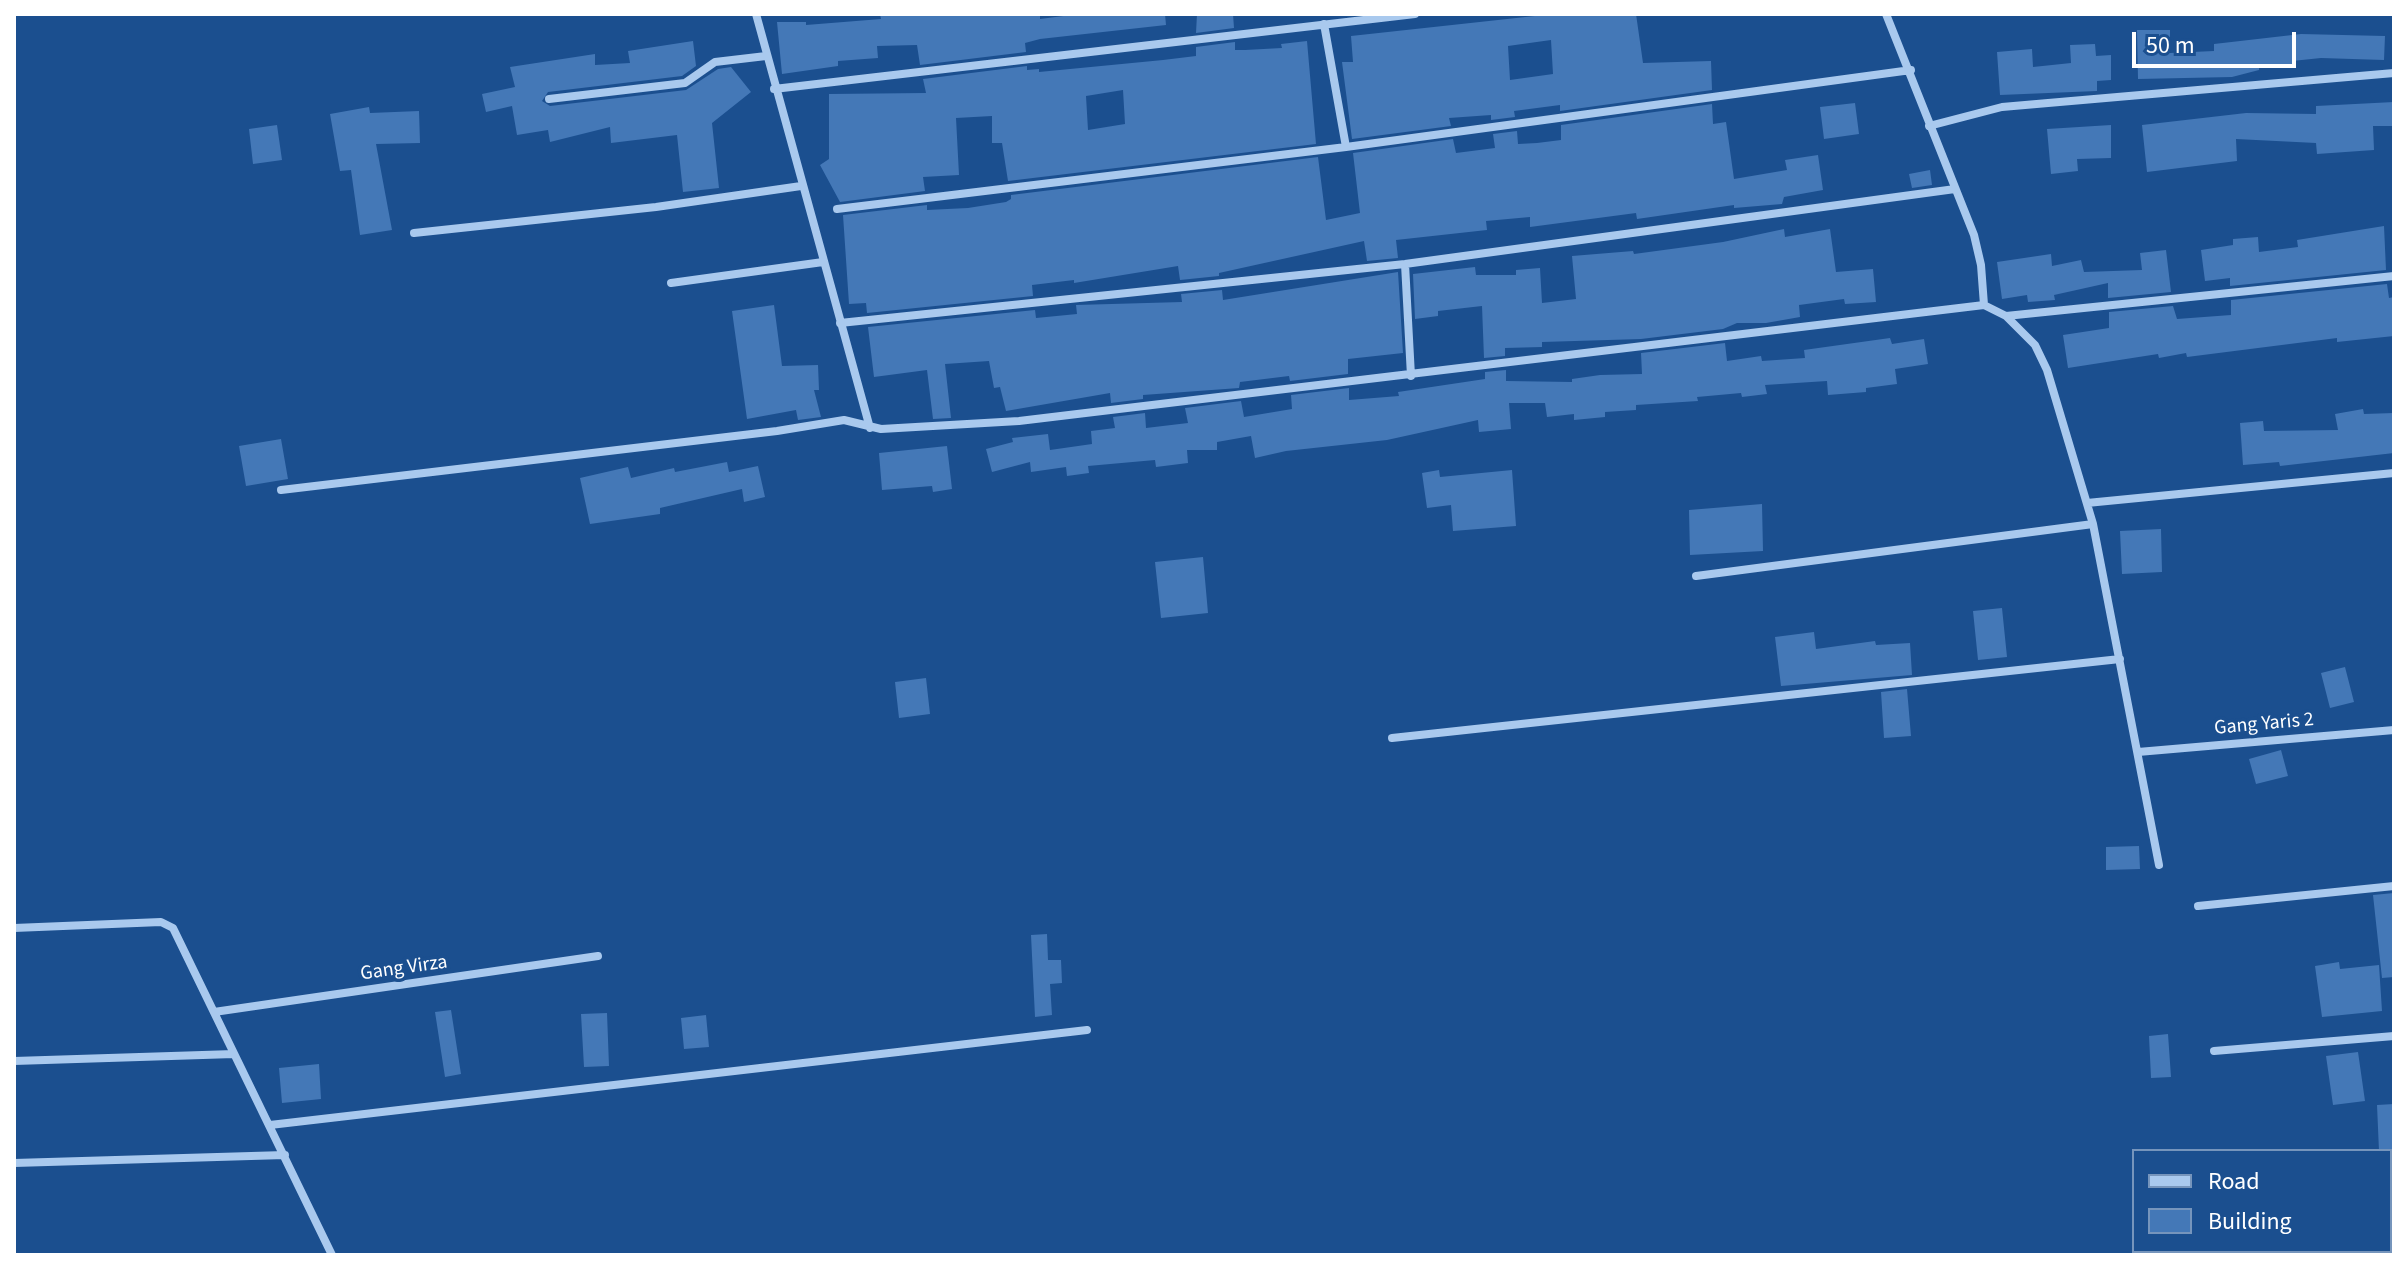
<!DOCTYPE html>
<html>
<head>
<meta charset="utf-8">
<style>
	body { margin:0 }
	#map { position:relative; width:2408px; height:1269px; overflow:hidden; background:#1b4f8f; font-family:"Source Sans 3",sans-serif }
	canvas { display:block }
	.frame { position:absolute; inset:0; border:16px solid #fff; pointer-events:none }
	.legend { position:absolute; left:2132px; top:1149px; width:260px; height:104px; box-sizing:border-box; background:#1b4f8f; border:2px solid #7695bc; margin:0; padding:10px 14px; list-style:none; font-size:24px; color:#fff }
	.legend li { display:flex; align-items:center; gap:16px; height:40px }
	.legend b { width:40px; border:2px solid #7695bc }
	.scale { position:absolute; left:2132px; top:32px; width:164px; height:36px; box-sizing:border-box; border:4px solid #fff; border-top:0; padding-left:10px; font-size:24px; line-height:28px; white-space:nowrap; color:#fff; -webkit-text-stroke:6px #1b4f8f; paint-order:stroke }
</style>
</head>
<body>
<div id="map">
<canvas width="2408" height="1269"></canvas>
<div class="frame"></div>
<ul class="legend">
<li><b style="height:10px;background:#a9c9ee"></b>Road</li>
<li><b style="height:22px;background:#4478b7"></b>Building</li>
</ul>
<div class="scale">50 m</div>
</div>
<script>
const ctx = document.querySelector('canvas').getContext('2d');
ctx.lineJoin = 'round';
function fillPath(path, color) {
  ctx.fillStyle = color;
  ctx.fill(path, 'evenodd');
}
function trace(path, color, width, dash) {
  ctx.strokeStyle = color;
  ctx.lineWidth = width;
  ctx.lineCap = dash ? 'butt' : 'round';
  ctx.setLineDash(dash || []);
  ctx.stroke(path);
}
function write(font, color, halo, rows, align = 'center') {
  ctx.font = font + ' "Source Sans 3",sans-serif';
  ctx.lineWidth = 7;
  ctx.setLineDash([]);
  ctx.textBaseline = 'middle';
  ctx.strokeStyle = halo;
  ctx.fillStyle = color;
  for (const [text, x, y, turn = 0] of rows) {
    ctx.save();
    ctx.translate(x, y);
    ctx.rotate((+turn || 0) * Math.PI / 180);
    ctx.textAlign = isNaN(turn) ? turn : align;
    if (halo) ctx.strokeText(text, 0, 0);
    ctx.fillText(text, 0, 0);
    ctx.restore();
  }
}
const building = new Path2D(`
	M 880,14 L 1040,14 L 1040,19 L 1079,14 L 1165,14 L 1166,25 L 1040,39 L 1025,43 L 1026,52 L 920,65 L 917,45 L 877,46 L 878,58 L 838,61 L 838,66 L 782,74 L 777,22 L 806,22 L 806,25 L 881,19 Z
	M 1197,14 L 1233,14 L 1234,28 L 1196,33 Z
	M 1553,14 L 1636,14 L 1643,63 L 1711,61 L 1712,90 L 1560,111 L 1560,105 L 1514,111 L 1515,117 L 1491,120 L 1491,115 L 1449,118 L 1451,126 L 1352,139 L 1342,62 L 1353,62 L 1351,36 ZM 1551,40 L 1553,74 L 1510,80 L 1508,46 Z
	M 2137,30 L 2170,30 L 2170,53 L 2214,51 L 2214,44 L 2301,34 L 2385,36 L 2384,60 L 2321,58 L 2292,61 L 2292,68 L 2259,67 L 2259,70 L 2232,77 L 2138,79 Z
	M 693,41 L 696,66 L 682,76 L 548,92 L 542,101 L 550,106 L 686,90 L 718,69 L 731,67 L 751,92 L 712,123 L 719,188 L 683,192 L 677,135 L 611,143 L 610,127 L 550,142 L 548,130 L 517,135 L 512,106 L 486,112 L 482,94 L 515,87 L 510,67 L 595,54 L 595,65 L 630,63 L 628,51 Z
	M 1307,41 L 1316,144 L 1008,181 L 1002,143 L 992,143 L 992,116 L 956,118 L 959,175 L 923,177 L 925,191 L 840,202 L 820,165 L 829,159 L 829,94 L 926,93 L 923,79 L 1027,66 L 1027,70 L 1039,69 L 1039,72 L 1163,60 L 1196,56 L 1196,47 L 1235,42 L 1235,50 L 1245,50 L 1282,48 L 1281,44 ZM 1123,90 L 1125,124 L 1088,130 L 1086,96 Z
	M 2095,44 L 2096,56 L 2111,55 L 2111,80 L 2097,81 L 2097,91 L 2000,95 L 1997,52 L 2032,49 L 2033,67 L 2071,63 L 2070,45 Z
	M 2394,102 L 2394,126 L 2373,126 L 2374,150 L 2317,154 L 2316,143 L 2236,139 L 2237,161 L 2147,172 L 2142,125 L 2246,113 L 2316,114 L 2316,106 Z
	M 1855,103 L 1859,134 L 1824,139 L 1820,107 Z
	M 1712,104 L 1713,124 L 1726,122 L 1734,179 L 1787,170 L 1785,160 L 1818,155 L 1823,190 L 1784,197 L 1782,204 L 1734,208 L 1734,205 L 1637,219 L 1636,213 L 1530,227 L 1530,217 L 1486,221 L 1487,230 L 1396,240 L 1398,258 L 1367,261 L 1364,241 L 1219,273 L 1219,276 L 1180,280 L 1178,266 L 1074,283 L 1074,280 L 1032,285 L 1033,296 L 867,313 L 866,303 L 849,304 L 843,215 L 927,205 L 927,210 L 968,208 L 1006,202 L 1011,199 L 1011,195 L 1318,157 L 1326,220 L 1360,213 L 1353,153 L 1453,139 L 1456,153 L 1495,148 L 1493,134 L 1517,131 L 1518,144 L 1537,143 L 1561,140 L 1561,125 Z
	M 369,107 L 370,113 L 419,111 L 420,143 L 376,144 L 392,230 L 360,235 L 351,170 L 340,171 L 330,114 Z
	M 277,125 L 282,160 L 253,164 L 249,129 Z
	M 2111,125 L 2111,158 L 2077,159 L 2078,171 L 2051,174 L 2047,129 Z
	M 1930,170 L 1932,185 L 1912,188 L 1909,174 Z
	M 2384,226 L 2386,270 L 2230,286 L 2230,278 L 2205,281 L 2201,250 L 2233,245 L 2233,239 L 2258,237 L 2259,252 L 2298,247 L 2297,240 Z
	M 1784,229 L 1785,237 L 1830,229 L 1836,272 L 1873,269 L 1876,302 L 1845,304 L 1844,299 L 1799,305 L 1800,317 L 1766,323 L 1737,323 L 1723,329 L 1641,339 L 1542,342 L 1542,347 L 1505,348 L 1505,356 L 1484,358 L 1482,306 L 1438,311 L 1438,316 L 1415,319 L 1413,274 L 1475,267 L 1476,275 L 1516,275 L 1516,270 L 1540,268 L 1542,303 L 1576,299 L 1572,256 L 1633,251 L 1634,254 L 1723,242 Z
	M 2166,250 L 2171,292 L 2108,298 L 2108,283 L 2054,295 L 2055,300 L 2028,302 L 2027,295 L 2002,299 L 1997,262 L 2051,254 L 2052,266 L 2081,260 L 2084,272 L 2142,270 L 2140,253 Z
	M 1398,272 L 1403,353 L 1348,359 L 1348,374 L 1290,381 L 1289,376 L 1240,382 L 1239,388 L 1143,395 L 1143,399 L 1111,403 L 1110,393 L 1006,411 L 1000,387 L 994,388 L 989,361 L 945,364 L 951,418 L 933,419 L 927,370 L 874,377 L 868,327 L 1035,310 L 1036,318 L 1077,314 L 1076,305 L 1182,302 L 1181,294 L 1222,290 L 1223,300 Z
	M 2387,284 L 2389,298 L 2394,297 L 2394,336 L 2337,342 L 2337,338 L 2187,357 L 2186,353 L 2159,358 L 2158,354 L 2068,368 L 2063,335 L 2109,328 L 2109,312 L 2173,306 L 2177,319 L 2231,315 L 2231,300 Z
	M 774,305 L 782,366 L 818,365 L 819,390 L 814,390 L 821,417 L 798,420 L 796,410 L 747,419 L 732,311 Z
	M 1890,338 L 1892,344 L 1924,339 L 1928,364 L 1895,369 L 1897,384 L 1866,388 L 1866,392 L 1828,395 L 1827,381 L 1765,385 L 1767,394 L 1742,397 L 1741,393 L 1697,397 L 1698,401 L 1636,405 L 1636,410 L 1605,412 L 1605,417 L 1574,420 L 1574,414 L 1547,417 L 1545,403 L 1509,403 L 1511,429 L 1479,432 L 1478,420 L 1387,440 L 1286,451 L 1255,458 L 1251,436 L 1217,442 L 1217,450 L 1187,450 L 1188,463 L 1156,467 L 1155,460 L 1088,466 L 1089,473 L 1067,476 L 1066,467 L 1031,472 L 1030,462 L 992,472 L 986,449 L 1013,442 L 1012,438 L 1048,434 L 1050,450 L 1092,444 L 1091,431 L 1115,428 L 1113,417 L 1145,413 L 1146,428 L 1188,423 L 1185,408 L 1241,401 L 1244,417 L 1292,409 L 1291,395 L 1349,388 L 1349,400 L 1399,396 L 1398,392 L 1485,379 L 1485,372 L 1506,370 L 1506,381 L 1572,382 L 1572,379 L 1600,375 L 1642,374 L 1641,353 L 1725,343 L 1727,361 L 1761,356 L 1762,361 L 1805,358 L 1804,350 Z
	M 2363,409 L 2364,414 L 2394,413 L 2394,453 L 2280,466 L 2279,462 L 2243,465 L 2240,423 L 2263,421 L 2264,431 L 2338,430 L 2335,414 Z
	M 281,439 L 288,479 L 246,486 L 239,446 Z
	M 947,446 L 952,489 L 933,492 L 932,486 L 882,490 L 879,453 Z
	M 727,462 L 729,472 L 758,466 L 765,497 L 744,502 L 742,489 L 660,508 L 660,514 L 590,524 L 580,478 L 628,467 L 631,478 L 674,468 L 675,472 Z
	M 1439,470 L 1440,477 L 1512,470 L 1516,526 L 1453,531 L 1451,505 L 1427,508 L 1422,473 Z
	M 1762,504 L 1763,551 L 1690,555 L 1689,510 Z
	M 2161,529 L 2162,572 L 2122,574 L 2120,531 Z
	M 1203,557 L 1208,613 L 1161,618 L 1155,562 Z
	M 2002,608 L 2007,657 L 1978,660 L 1973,611 Z
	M 1814,632 L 1816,649 L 1875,641 L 1876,645 L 1910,643 L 1912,675 L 1781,686 L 1775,637 Z
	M 2345,667 L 2354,702 L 2330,708 L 2321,673 Z
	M 926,678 L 930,714 L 899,718 L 895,682 Z
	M 1907,689 L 1911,736 L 1884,738 L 1881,692 Z
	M 2281,750 L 2288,776 L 2256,784 L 2249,759 Z
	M 2139,846 L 2140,869 L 2106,870 L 2106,847 Z
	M 2394,893 L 2394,977 L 2382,978 L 2373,895 Z
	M 1047,934 L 1048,960 L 1061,960 L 1062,983 L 1050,984 L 1052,1015 L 1035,1017 L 1031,935 Z
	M 2339,962 L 2340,969 L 2379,965 L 2382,1011 L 2322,1017 L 2315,966 Z
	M 451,1010 L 461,1074 L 445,1077 L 435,1012 Z
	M 607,1013 L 609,1066 L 584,1067 L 581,1014 Z
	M 706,1015 L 709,1047 L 684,1049 L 681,1018 Z
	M 2168,1034 L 2171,1077 L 2151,1078 L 2149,1036 Z
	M 2358,1052 L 2365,1101 L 2333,1105 L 2326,1056 Z
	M 319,1064 L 321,1099 L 282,1103 L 279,1068 Z
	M 2394,1104 L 2394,1159 L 2390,1159 L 2390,1151 L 2379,1151 L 2377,1105 Z`);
const minor = new Path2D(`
	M 756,14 L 870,428
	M 1886,14 L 1974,235 L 1981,265 L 1984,305 L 2006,316 L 2394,276
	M 1324,24 L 1346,147
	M 774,89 L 1415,14
	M 549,99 L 685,83 L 715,62 L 766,56
	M 1929,126 L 2002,107 L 2394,73
	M 837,209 L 1346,147 L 1911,70
	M 414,233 L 656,207 L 801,186
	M 1405,264 L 1411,376
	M 671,283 L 823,262
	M 2006,316 L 2035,345 L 2047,370 L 2093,524 L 2159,865
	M 840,323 L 1405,264 L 1955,189
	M 281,490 L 777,431 L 844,420 L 881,429 L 1019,421 L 1984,305
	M 2087,503 L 2394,473
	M 1696,576 L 2093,524
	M 1392,738 L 2120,659
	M 2138,752 L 2394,730
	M 2198,906 L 2394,886
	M 14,928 L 161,922 L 173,928 L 332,1255
	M 214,1012 L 598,956
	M 2214,1051 L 2394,1036
	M 14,1061 L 234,1054
	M 270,1125 L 1087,1030
	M 14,1163 L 285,1155
	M 2390,1199 L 2394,1198
	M 2271,1251 L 2272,1255`);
const streetNames = [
	["Gang Yaris 2",2264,725,-5],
	["Gang Virza",404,969,-8]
];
fillPath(building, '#4478b7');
trace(minor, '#a9c9ee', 8);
write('20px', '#fff', '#1b4f8f', streetNames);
</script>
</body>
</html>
